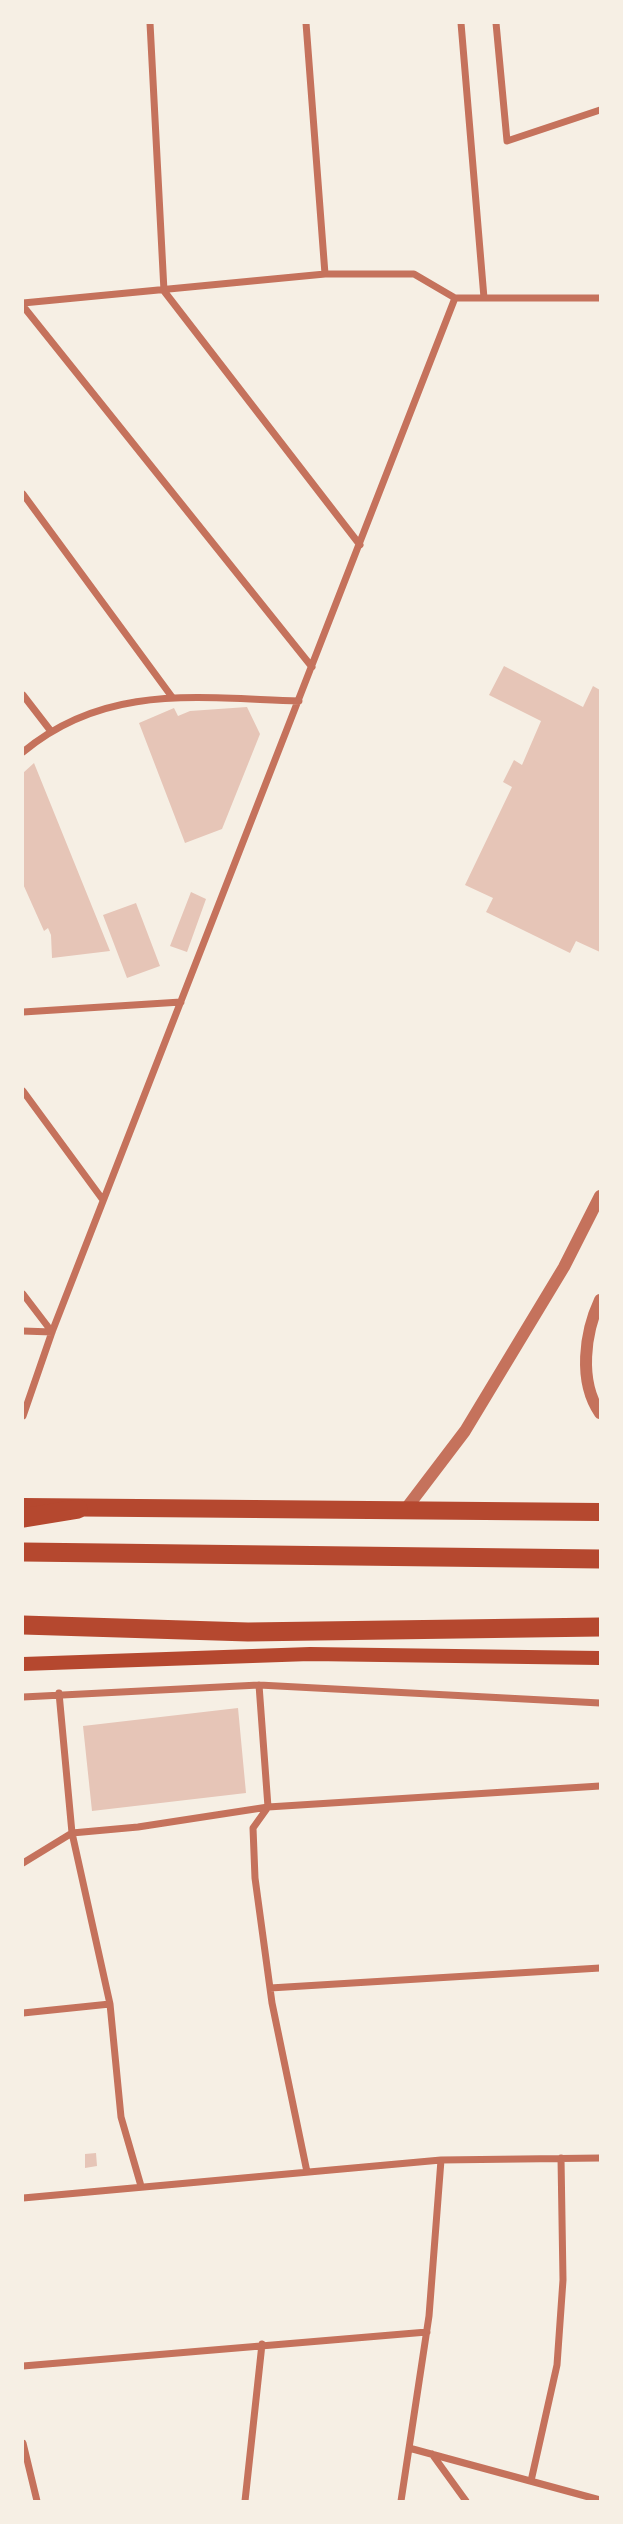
<!DOCTYPE html>
<html>
<head>
<meta charset="utf-8">
<style>
	body { margin:0 }
	#map { position:relative; width:623px; height:2524px; overflow:hidden; background:#f6efe4; font-family:"Titillium Web",sans-serif }
	canvas { display:block }
	.frame { position:absolute; inset:0; border:24px solid #f6efe4; pointer-events:none }
</style>
</head>
<body>
<div id="map">
<canvas width="623" height="2524"></canvas>
<div class="frame"></div>
</div>
<script>
const ctx = document.querySelector('canvas').getContext('2d');
ctx.lineJoin = 'round';
function fillPath(path, color) {
  ctx.fillStyle = color;
  ctx.fill(path, 'evenodd');
}
function trace(path, color, width, dash) {
  ctx.strokeStyle = color;
  ctx.lineWidth = width;
  ctx.lineCap = dash ? 'butt' : 'round';
  ctx.setLineDash(dash || []);
  ctx.stroke(path);
}
const building = new Path2D(`
	M 504,666 L 583,707 L 593,686 L 600,690 L 600,952 L 576,941 L 570,953 L 486,912 L 493,898 L 465,885 L 512,787 L 503,782 L 514,760 L 522,765 L 541,721 L 489,695 Z
	M 247,707 L 260,734 L 222,829 L 185,843 L 139,723 L 174,708 L 178,716 L 190,711 Z
	M 34,763 L 110,951 L 52,958 L 51,935 L 48,928 L 44,931 L 23,884 L 23,773 Z
	M 191,892 L 206,899 L 187,952 L 170,946 Z
	M 136,903 L 160,966 L 127,978 L 103,915 Z
	M 238,1708 L 246,1793 L 92,1811 L 83,1726 Z
	M 96,2153 L 97,2166 L 85,2168 L 85,2154 Z`);
const minor = new Path2D(`
	M 150,23 L 164,291 L 360,545
	M 306,23 L 325,274
	M 461,23 L 484,298
	M 496,23 L 507,141 L 600,110
	M 23,303 L 325,274 L 414,274 L 455,298 L 600,298
	M 23,306 L 312,667
	M 23,494 L 172,697
	M 23,695 L 50,730
	M 23,752 C 106,683 198,698 299,701
	M 23,1012 L 181,1002
	M 23,1091 L 103,1200
	M 23,1294 L 52,1332
	M 23,1331 L 52,1332
	M 23,1416 L 52,1332 L 455,298
	M 259,1685 L 268,1807 L 253,1828 L 255,1878 L 272,2003 L 307,2172
	M 59,1693 L 72,1833 L 110,2004 L 121,2117 L 141,2186
	M 23,1697 L 259,1685 L 600,1703
	M 23,1863 L 72,1833 L 138,1827 L 268,1807 L 600,1786
	M 270,1988 L 600,1968
	M 23,2013 L 110,2004
	M 23,2198 L 441,2160 L 600,2158
	M 23,2366 L 427,2332
	M 23,2443 L 37,2501
	M 409,2448 L 600,2500
	M 432,2454 L 466,2501
	M 531,2481 L 557,2365 L 563,2280 L 561,2158
	M 245,2501 L 262,2344
	M 401,2501 L 429,2316 L 441,2160`);
const tertiary = new Path2D(`
	M 600,1300 C 585,1332 578,1381 600,1413
	M 405,1510 L 465,1431 L 564,1267 L 600,1196`);
const secondary = new Path2D(`
	M 23,1664 L 310,1654 L 600,1658`);
const primary = new Path2D(`
	M 23,1507 L 600,1512`);
const trunk = new Path2D(`
	M 23,1518 L 78,1509
	M 23,1552 L 600,1559
	M 23,1625 L 248,1632 L 600,1627`);
fillPath(building, '#e6c5b7');
trace(minor, '#c5725c', 7);
trace(tertiary, '#c5725c', 12);
trace(secondary, '#b5482f', 14);
trace(primary, '#b5482f', 18);
trace(trunk, '#b5482f', 19);
</script>
</body>
</html>
